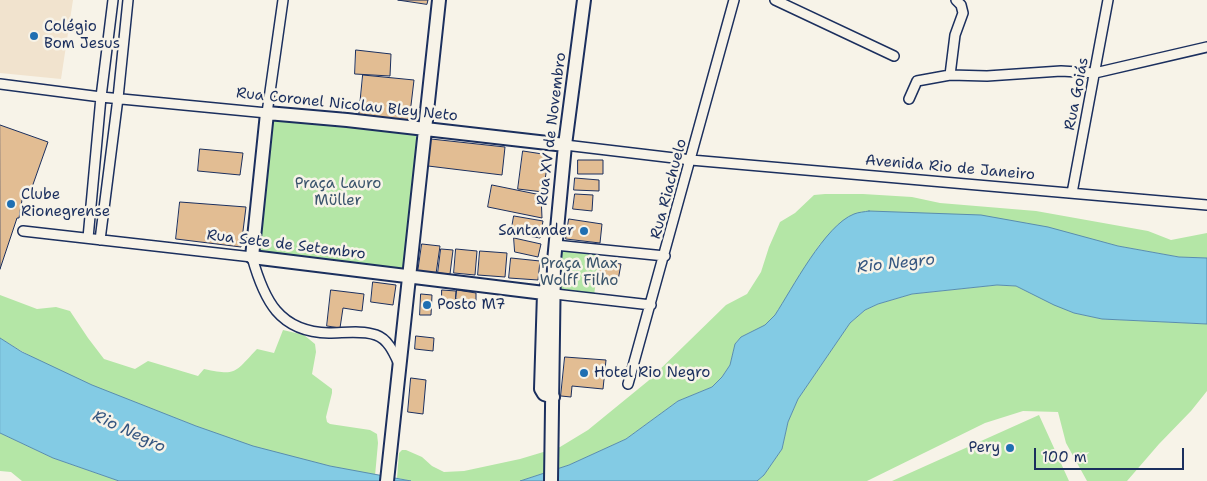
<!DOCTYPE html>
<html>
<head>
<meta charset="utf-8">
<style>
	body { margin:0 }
	#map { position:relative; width:1207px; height:481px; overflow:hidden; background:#f7f3e8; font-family:"Shantell Sans",sans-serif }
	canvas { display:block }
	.scale { position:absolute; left:1034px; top:448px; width:150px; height:22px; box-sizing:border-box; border:2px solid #1b2f5e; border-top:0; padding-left:6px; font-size:15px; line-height:18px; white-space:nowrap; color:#1b2f5e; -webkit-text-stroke:4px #f7f3e8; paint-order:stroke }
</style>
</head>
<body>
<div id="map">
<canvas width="1207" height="481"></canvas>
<div class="scale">100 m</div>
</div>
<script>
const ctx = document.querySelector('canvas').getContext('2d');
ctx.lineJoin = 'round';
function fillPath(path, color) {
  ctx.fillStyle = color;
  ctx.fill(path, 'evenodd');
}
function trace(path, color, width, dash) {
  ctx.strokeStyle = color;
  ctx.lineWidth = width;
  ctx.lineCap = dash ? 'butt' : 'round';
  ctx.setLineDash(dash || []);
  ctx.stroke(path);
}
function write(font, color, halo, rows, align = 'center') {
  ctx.font = font + ' "Shantell Sans",sans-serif';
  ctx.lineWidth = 5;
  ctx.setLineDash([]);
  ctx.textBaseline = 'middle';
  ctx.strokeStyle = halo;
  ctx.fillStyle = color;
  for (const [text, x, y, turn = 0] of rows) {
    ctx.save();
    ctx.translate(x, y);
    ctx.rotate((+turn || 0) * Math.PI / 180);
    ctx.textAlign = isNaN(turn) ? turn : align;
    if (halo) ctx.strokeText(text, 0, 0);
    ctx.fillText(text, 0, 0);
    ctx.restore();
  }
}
const built = new Path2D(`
	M 0,0 L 73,0 L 61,79 L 0,73 Z`);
const green = new Path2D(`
	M 269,112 L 424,130 L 410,275 L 254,256 Z
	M 825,194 L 863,194 L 912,197 L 940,203 L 1036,211 L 1148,231 L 1171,240 L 1207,233 L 1207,258 L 1179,257 L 1118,246 L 1024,223 L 820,244 L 775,315 L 766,325 L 741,337 L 735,344 L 730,365 L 722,377 L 712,387 L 678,401 L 626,439 L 598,452 L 569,465 L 520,481 L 411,481 L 397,478 L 399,453 L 402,450 L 406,450 L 422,457 L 432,466 L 444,472 L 464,471 L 520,459 L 560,447 L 588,430 L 648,381 L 726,305 L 747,294 L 761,272 L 769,247 L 780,222 L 795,213 L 814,195 Z
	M 562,250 L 600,255 L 594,295 L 558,289 Z
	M 997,285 L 1016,286 L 1074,313 L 1102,319 L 1207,324 L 1207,391 L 1191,411 L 1159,444 L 1127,481 L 1087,481 L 1066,443 L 1058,412 L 1023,411 L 985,423 L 867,481 L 757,481 L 764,475 L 782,449 L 788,422 L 798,399 L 850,323 L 865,310 L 878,304 L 912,294 Z
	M 0,295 L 37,309 L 56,307 L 70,311 L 88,338 L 104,359 L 135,369 L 148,361 L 198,376 L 204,369 C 237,376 234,373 257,349 L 274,353 L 283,330 L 304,335 L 315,344 L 316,352 L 312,374 L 332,389 L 332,393 L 326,417 L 327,422 L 330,424 L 370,430 L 377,434 L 378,443 L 375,476 C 334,467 292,458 252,446 C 212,433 173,417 134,402 C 88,384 41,365 0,338 Z
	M 1039,415 L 1069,481 L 892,481 Z
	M 0,433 L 53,458 L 119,481 L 22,481 L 11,472 L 0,471 Z`);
const water = new Path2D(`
	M 869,211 L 981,215 L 1048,227 L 1118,246 L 1179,257 L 1207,258 L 1207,324 L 1102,319 L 1074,313 L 1054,305 L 1016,286 L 997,285 L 912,294 L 878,304 L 865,310 L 850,323 L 798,399 L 788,422 L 782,449 L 764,475 L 757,481 L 520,481 L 569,465 L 626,439 L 678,401 L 712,387 L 722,377 L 730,365 L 735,344 L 741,337 L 765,325 L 775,315 C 792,289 825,225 854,214 C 859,212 864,212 869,211 Z
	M 0,338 L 22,352 L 92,385 L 196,426 L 253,446 L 330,466 L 411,481 L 119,481 L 53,458 L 0,433 Z`);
const building = new Path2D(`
	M 398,0 L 428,0 L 427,4 Z
	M 356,50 L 391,54 L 390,76 L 355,74 Z
	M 363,75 L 414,80 L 409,122 L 359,116 Z
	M 0,125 L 48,142 L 31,190 L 24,188 L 19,218 L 17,218 L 0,269 Z
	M 431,139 L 505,147 L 502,175 L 428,166 Z
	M 200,149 L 243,153 L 240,175 L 198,171 Z
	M 523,151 L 549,155 L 543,192 L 518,189 Z
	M 578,160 L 603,160 L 603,174 L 578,174 Z
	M 575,178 L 599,180 L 599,191 L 574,190 Z
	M 492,185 L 541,195 L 542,218 L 488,207 Z
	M 575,194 L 593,195 L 592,211 L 573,209 Z
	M 180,202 L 246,207 L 241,247 L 176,239 Z
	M 514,216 L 543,221 L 540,238 L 511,233 Z
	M 569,219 L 602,224 L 600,243 L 566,239 Z
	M 514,238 L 541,244 L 538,257 L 515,252 Z
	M 422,244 L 440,246 L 436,274 L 418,272 Z
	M 441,249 L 453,250 L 450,274 L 438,273 Z
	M 456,249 L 477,251 L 475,275 L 454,273 Z
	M 480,251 L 507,253 L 505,277 L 478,275 Z
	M 511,258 L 540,261 L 538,280 L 509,278 Z
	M 601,261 L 621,264 L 617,286 L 597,284 Z
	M 373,282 L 396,285 L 393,305 L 371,302 Z
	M 331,290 L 364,294 L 362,311 L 343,308 L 340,328 L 327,326 Z
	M 442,290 L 456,291 L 455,306 L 442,306 Z
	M 457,290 L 476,293 L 476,302 L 456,299 Z
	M 421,294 L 432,295 L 431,315 L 420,315 Z
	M 416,336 L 434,338 L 433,351 L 415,349 Z
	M 565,357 L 606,360 L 603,389 L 572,386 L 571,397 L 561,396 Z
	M 411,378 L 426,380 L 423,414 L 408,412 Z`);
const street = new Path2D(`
	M 775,0 L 894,56
	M 956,0 L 961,5 L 963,13 L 955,35 L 950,75 L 987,76 L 1061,71 L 1095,73 L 1207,47
	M 0,84 L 101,97 L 267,113 L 283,0
	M 909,99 L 917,81 L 950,75
	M 565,145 L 691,160 L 1207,205
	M 1072,193 L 1108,0
	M 23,231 L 252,257 C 264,300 279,332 329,333 C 344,333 362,330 376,335 C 388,339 394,353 399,364
	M 88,238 L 101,97 L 113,0
	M 100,240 L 118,98 L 128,0
	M 555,245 L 665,256
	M 555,294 L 651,305
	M 628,384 L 734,0`);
const secondary = new Path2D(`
	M 547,285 L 544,293 L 541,389 L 544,394 L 553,397
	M 544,293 L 252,257 L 267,113 L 347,120 L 565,145
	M 387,481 L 439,0
	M 551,481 L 554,261 L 565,145 L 584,0`);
const markers = [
	[34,36,5,"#1f6fb2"],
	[11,204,5,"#1f6fb2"],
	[584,231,5,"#1f6fb2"],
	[427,305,5,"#1f6fb2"],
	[584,373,5,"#1f6fb2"],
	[1010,448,5,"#1f6fb2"]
];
const poiNames = [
	["Colégio",44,27],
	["Bom Jesus",44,44],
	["Clube",21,195],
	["Rionegrense",21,212],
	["Santander",574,231,"right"],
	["Posto M7",437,305],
	["Hotel Rio Negro",594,373],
	["Pery",1000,448,"right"]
];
const streetNames = [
	["Rua Goiás",1077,94,-79],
	["Rua Coronel Nicolau Bley Neto",347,105,6],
	["Rua XV de Novembro",552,129,-83],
	["Avenida Rio de Janeiro",950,168,5],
	["Rua Riachuelo",669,189,-75],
	["Rua Sete de Setembro",286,245,7]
];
const parkNames = [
	["Praça Lauro",338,184],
	["Müller",338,201],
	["Praça Max",579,264],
	["Wolff Filho",579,281]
];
const waterNames = [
	["Rio Negro",896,264,-6],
	["Rio Negro",129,432,25]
];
fillPath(built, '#f1e3ce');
fillPath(green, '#b4e6a6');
fillPath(water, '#83cbe4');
trace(water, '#598dae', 1);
fillPath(building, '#e2bd93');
trace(building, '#1b2f5e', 1);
trace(street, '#1b2f5e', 12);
trace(secondary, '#1b2f5e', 16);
trace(street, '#f7f3e8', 9);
trace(secondary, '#f7f3e8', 12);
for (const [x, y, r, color] of markers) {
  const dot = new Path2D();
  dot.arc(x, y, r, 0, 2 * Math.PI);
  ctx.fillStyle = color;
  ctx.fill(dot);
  trace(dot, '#f7f3e8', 2);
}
write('15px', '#1b2f5e', '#f7f3e8', poiNames, 'left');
write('15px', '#1b2f5e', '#f7f3e8', streetNames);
write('15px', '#3a546c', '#f7f3e8', parkNames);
write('italic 16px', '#355680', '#f7f3e8', waterNames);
</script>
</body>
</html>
